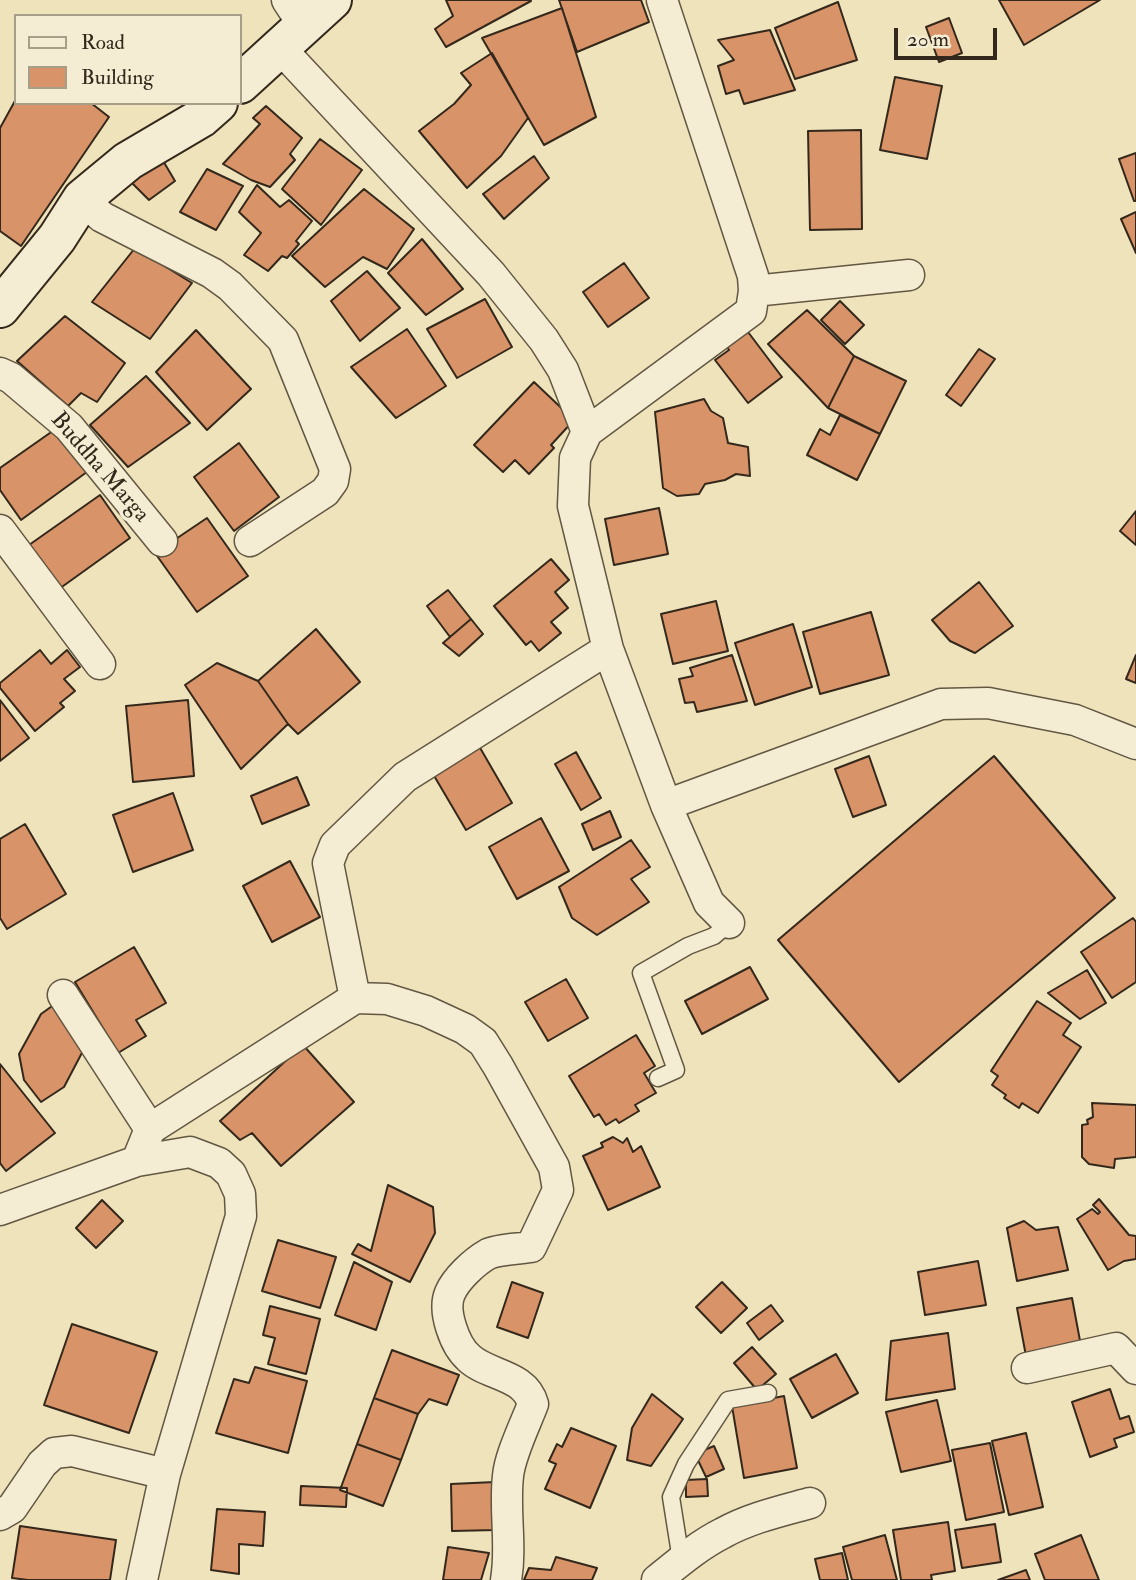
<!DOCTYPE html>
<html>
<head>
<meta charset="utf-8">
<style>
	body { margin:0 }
	#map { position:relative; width:1136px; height:1580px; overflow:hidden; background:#efe3bb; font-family:"IM FELL Double Pica",serif }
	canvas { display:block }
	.legend { position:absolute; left:14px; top:14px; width:228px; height:91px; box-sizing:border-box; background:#f5edd3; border:2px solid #a79e89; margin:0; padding:9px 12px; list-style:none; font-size:21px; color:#33281b }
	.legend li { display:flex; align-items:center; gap:14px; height:35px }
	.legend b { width:35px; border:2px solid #a79e89 }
	.scale { position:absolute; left:894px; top:28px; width:103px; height:32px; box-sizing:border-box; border:4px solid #33281b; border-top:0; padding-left:9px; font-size:21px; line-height:24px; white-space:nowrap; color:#33281b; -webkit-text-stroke:5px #f5edd3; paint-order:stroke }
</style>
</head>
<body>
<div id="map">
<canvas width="1136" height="1580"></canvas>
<ul class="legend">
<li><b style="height:9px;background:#f5edd3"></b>Road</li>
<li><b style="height:19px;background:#d89468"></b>Building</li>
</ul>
<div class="scale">20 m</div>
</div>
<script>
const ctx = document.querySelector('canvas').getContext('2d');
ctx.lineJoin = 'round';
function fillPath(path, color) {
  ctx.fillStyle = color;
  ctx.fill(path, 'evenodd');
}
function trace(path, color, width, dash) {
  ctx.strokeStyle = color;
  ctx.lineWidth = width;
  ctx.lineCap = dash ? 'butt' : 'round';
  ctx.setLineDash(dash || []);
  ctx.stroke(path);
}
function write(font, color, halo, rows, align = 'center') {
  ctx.font = font + ' "IM FELL Double Pica",serif';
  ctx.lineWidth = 7;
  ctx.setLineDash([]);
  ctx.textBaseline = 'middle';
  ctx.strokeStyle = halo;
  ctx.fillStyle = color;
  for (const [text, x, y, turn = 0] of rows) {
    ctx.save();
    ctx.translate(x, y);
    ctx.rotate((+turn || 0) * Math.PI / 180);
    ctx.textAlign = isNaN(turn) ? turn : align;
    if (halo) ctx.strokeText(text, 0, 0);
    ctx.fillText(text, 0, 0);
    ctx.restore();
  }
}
const building = new Path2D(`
	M 446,0 L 530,0 L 531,1 L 446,47 L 435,29 L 453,16 Z
	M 559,0 L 641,0 L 649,22 L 577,52 Z
	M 999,0 L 1100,0 L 1024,45 Z
	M 838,2 L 857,60 L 795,79 L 775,28 Z
	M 562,8 L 596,117 L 544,145 L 482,38 Z
	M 949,18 L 962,53 L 939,62 L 926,27 Z
	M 770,30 L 795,90 L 744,104 L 739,90 L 726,94 L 718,66 L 734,60 L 718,40 Z
	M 492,53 L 528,118 L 501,156 L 467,188 L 419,131 L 454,104 L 471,85 L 461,73 Z
	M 895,77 L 942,86 L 927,159 L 880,150 Z
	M 16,99 L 16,103 L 91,103 L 109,117 L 21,246 L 0,231 L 0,128 Z
	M 266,106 L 302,138 L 290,154 L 295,160 L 270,187 L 251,180 L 223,164 L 260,124 L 253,118 Z
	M 861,130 L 862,229 L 810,230 L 808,131 Z
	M 320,139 L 362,170 L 321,225 L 282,189 Z
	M 1136,153 L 1136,201 L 1134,201 L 1119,159 Z
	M 534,156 L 549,178 L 504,219 L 483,194 Z
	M 162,159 L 175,181 L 149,200 L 130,181 Z
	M 207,169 L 243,186 L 216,230 L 180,212 Z
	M 257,185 L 280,207 L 289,200 L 312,221 L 296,241 L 299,244 L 287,258 L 282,256 L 268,271 L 244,255 L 261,233 L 239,212 Z
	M 364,189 L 414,229 L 387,269 L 363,257 L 325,287 L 292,256 Z
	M 1136,212 L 1136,253 L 1121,219 Z
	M 422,239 L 463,289 L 426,315 L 388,273 Z
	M 135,248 L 192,283 L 150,339 L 92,302 Z
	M 624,263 L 649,298 L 608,327 L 583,292 Z
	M 367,271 L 400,308 L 360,341 L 331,301 Z
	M 485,299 L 512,347 L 457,378 L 427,329 Z
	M 840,301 L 864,325 L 845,344 L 821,320 Z
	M 807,310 L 854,356 L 828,408 L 768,344 Z
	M 65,316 L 125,363 L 97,402 L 81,393 L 68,406 L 17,361 Z
	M 745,328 L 782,377 L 748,403 L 715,360 L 729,350 L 725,344 Z
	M 407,329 L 446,386 L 396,418 L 351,367 Z
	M 196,330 L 251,389 L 207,430 L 156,372 Z
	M 979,349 L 995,359 L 961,406 L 946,395 Z
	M 854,356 L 906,381 L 880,434 L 828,408 Z
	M 146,376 L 190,423 L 128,467 L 90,425 Z
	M 534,382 L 574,420 L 551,445 L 554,448 L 529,474 L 515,460 L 503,472 L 474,445 Z
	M 704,399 L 711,411 L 723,418 L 728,443 L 748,447 L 750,476 L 736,474 L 725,480 L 705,484 L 699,494 L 677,496 L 663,488 L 655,412 Z
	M 840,415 L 880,434 L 857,480 L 807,455 L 820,429 L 830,435 Z
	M 57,428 L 91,469 L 21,520 L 0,490 L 0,468 Z
	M 239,443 L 279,497 L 234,531 L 194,477 Z
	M 100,495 L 130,538 L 59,589 L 29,545 Z
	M 659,508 L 668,554 L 614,565 L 605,519 Z
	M 1136,511 L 1136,545 L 1120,531 Z
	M 207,518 L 248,576 L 197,612 L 155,553 Z
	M 551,559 L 569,580 L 555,592 L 568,608 L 551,622 L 561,633 L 539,651 L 531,641 L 526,645 L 494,606 Z
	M 979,582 L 1013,626 L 975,653 L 950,641 L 932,620 Z
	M 448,590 L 471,619 L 450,637 L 427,606 Z
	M 716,601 L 728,651 L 673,664 L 661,614 Z
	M 871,612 L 889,675 L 820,694 L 803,632 Z
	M 471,619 L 483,634 L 459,656 L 443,643 Z
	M 793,624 L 812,687 L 755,705 L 735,643 Z
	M 316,629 L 360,682 L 298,734 L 288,724 L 258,681 Z
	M 40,650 L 51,664 L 67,650 L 80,667 L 64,679 L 75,691 L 60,703 L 64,707 L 35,731 L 0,688 L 0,683 Z
	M 732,655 L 747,701 L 697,712 L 694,702 L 685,703 L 679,679 L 693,676 L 690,668 Z
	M 1136,655 L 1136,683 L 1126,679 Z
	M 217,663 L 258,681 L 288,724 L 241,769 L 185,685 Z
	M 0,700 L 29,738 L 0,761 Z
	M 188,700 L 194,776 L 133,782 L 126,706 Z
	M 479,746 L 512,803 L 466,830 L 433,774 Z
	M 576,752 L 601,798 L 581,810 L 555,764 Z
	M 869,756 L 886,805 L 853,817 L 835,769 Z
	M 994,756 L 1115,898 L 899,1082 L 778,940 Z
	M 297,777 L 309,805 L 262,824 L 251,796 Z
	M 173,793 L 193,850 L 133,872 L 113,815 Z
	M 610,811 L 621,837 L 593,850 L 582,824 Z
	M 541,818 L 569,871 L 517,899 L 489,847 Z
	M 25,824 L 66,894 L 7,929 L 0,918 L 0,839 Z
	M 631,840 L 650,867 L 631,879 L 649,902 L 597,935 L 572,918 L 559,887 Z
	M 290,861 L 320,917 L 272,942 L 243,886 Z
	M 1133,918 L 1136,922 L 1136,982 L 1112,998 L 1081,952 Z
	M 134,947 L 166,1003 L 136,1020 L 146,1036 L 118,1053 L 75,982 Z
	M 750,967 L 768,999 L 702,1034 L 685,1001 Z
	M 1087,970 L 1106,1003 L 1080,1019 L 1048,993 Z
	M 566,979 L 588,1018 L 548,1041 L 525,1002 Z
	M 1037,1001 L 1071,1023 L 1063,1035 L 1081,1047 L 1038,1113 L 1022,1103 L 1019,1108 L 1004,1098 L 1006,1095 L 992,1085 L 998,1076 L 991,1071 Z
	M 55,1004 L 85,1047 L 64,1087 L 41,1102 L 24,1080 L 19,1054 L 41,1014 Z
	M 636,1035 L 655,1066 L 644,1073 L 656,1093 L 635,1105 L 639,1111 L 619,1123 L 616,1119 L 606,1125 L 599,1114 L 594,1117 L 569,1076 Z
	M 303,1045 L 354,1102 L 281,1166 L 252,1133 L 240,1140 L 220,1121 Z
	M 0,1064 L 55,1133 L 6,1171 L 0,1163 Z
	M 1092,1103 L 1136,1105 L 1136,1157 L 1115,1159 L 1114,1168 L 1089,1164 L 1082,1157 L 1082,1125 L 1088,1124 L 1087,1120 L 1093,1117 Z
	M 613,1137 L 623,1143 L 627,1138 L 633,1152 L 641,1146 L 660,1187 L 608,1210 L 583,1156 L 603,1147 L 601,1143 Z
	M 388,1185 L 433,1207 L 435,1233 L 410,1282 L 352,1254 L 358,1244 L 371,1251 Z
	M 1099,1199 L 1129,1235 L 1136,1236 L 1136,1259 L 1124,1261 L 1108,1270 L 1077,1219 L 1092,1209 L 1098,1214 L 1100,1212 L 1093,1205 Z
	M 102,1200 L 123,1221 L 96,1248 L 76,1228 Z
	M 1024,1221 L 1036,1230 L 1058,1227 L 1068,1270 L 1017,1281 L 1007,1228 Z
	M 278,1240 L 336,1257 L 320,1308 L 262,1291 Z
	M 978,1261 L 986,1305 L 925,1315 L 918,1272 Z
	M 354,1262 L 392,1282 L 376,1330 L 335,1315 Z
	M 512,1282 L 543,1293 L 528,1338 L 497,1327 Z
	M 722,1282 L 747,1308 L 721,1333 L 696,1307 Z
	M 1072,1298 L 1081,1346 L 1026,1356 L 1017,1308 Z
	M 771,1305 L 783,1321 L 759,1340 L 747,1323 Z
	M 270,1306 L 320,1319 L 306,1374 L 268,1364 L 275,1338 L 263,1335 Z
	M 72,1324 L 157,1352 L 129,1433 L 44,1405 Z
	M 948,1333 L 955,1389 L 886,1400 L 891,1341 Z
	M 752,1347 L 776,1374 L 757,1390 L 734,1363 Z
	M 392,1350 L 459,1375 L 447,1405 L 429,1399 L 418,1414 L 374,1398 Z
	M 836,1354 L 858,1393 L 812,1418 L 790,1379 Z
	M 255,1367 L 307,1381 L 288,1453 L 216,1433 L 234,1379 L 249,1383 Z
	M 1110,1389 L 1120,1419 L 1129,1416 L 1134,1432 L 1114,1439 L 1117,1447 L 1090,1457 L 1072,1402 Z
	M 652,1394 L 683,1419 L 651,1466 L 627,1460 L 632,1428 Z
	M 784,1396 L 797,1468 L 744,1478 L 732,1406 Z
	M 374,1398 L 418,1414 L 401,1460 L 357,1444 Z
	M 937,1400 L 951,1461 L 901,1472 L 886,1412 Z
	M 571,1428 L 616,1446 L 590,1508 L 545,1489 L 556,1464 L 549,1461 L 557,1444 L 562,1447 Z
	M 1026,1433 L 1043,1507 L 1009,1515 L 992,1441 Z
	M 990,1443 L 1004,1512 L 966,1520 L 952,1450 Z
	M 357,1444 L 401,1460 L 383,1506 L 340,1490 Z
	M 714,1446 L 724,1469 L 706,1477 L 695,1454 Z
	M 707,1479 L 708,1496 L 686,1497 L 686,1480 Z
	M 495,1482 L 496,1530 L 452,1531 L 451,1484 Z
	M 301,1486 L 347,1488 L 346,1507 L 300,1505 Z
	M 217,1509 L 265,1512 L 263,1546 L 239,1544 L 239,1574 L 211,1570 Z
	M 948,1522 L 955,1571 L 931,1575 L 932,1580 L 901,1580 L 893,1530 Z
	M 995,1524 L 1001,1562 L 962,1568 L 955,1530 Z
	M 20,1526 L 116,1540 L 110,1580 L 28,1580 L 12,1578 Z
	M 885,1535 L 897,1580 L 852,1580 L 843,1547 Z
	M 1081,1535 L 1099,1580 L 1045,1580 L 1035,1554 Z
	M 448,1547 L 489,1553 L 481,1580 L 443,1580 Z
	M 842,1553 L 848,1580 L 820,1580 L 815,1559 Z
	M 556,1557 L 597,1568 L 592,1580 L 524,1580 L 529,1568 L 551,1570 Z
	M 1026,1570 L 1030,1580 L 998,1580 Z`);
const lane = new Path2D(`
	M 658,1078 L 676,1070 L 641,973 L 688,946 L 714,936 L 729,923
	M 681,1560 L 671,1497 L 686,1464 L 728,1400 L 768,1393`);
const street = new Path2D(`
	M 287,0 L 304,26
	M 280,48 L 491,274 L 544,340 L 563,370 L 587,432 L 751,311 L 754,291 L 753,276 L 662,0
	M 82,199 L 102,217 L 212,273 L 230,286 L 283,340 L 335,469 L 333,481 L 325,492 L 250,541
	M 754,291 L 909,275
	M 0,373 L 11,378 L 69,427 L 162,541
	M 587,432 L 575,458 L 573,506 L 608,649 L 666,805 L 709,903 L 729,923
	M 0,530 L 100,664
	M 666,805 L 941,704 L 988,703 L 1075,720 L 1136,744
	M 63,995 L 150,1129
	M 137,1161 L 150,1129 L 355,998
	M 0,1210 L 137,1161 L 190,1152 L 219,1163 L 231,1174 L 240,1194 L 241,1216 L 165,1474 L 142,1580
	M 1027,1368 L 1116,1348 L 1136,1369
	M 0,1515 L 12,1508 L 42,1464 L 54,1453 L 72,1451 L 165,1474
	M 506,1580 C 512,1546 504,1511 508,1476 C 510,1455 525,1425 533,1404 C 525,1374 488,1376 469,1358 C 455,1346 442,1311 450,1293 C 456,1279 474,1262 488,1254 C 499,1249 518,1249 531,1247 L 558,1190 L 554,1167 L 498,1066 L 483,1042 L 465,1029 L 426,1011 L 387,999 L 355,998 L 328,863 L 335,845 L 405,777 L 608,649
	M 657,1580 C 678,1563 699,1545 723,1533 C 750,1518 781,1511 810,1503`);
const secondary = new Path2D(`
	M 240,84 L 332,0
	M 0,308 L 57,238 L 82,199 L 128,161 L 201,118 L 218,103`);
const streetNames = [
	["Buddha Marga",99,468,49]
];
fillPath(building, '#d89468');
trace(building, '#33281b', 2);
trace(lane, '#625743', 19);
trace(street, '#625743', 33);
trace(secondary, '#33281b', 42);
trace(lane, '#f5edd3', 16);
trace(street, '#f5edd3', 30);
trace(secondary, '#f5edd3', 38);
write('23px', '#33281b', '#f5edd3', streetNames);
</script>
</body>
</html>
